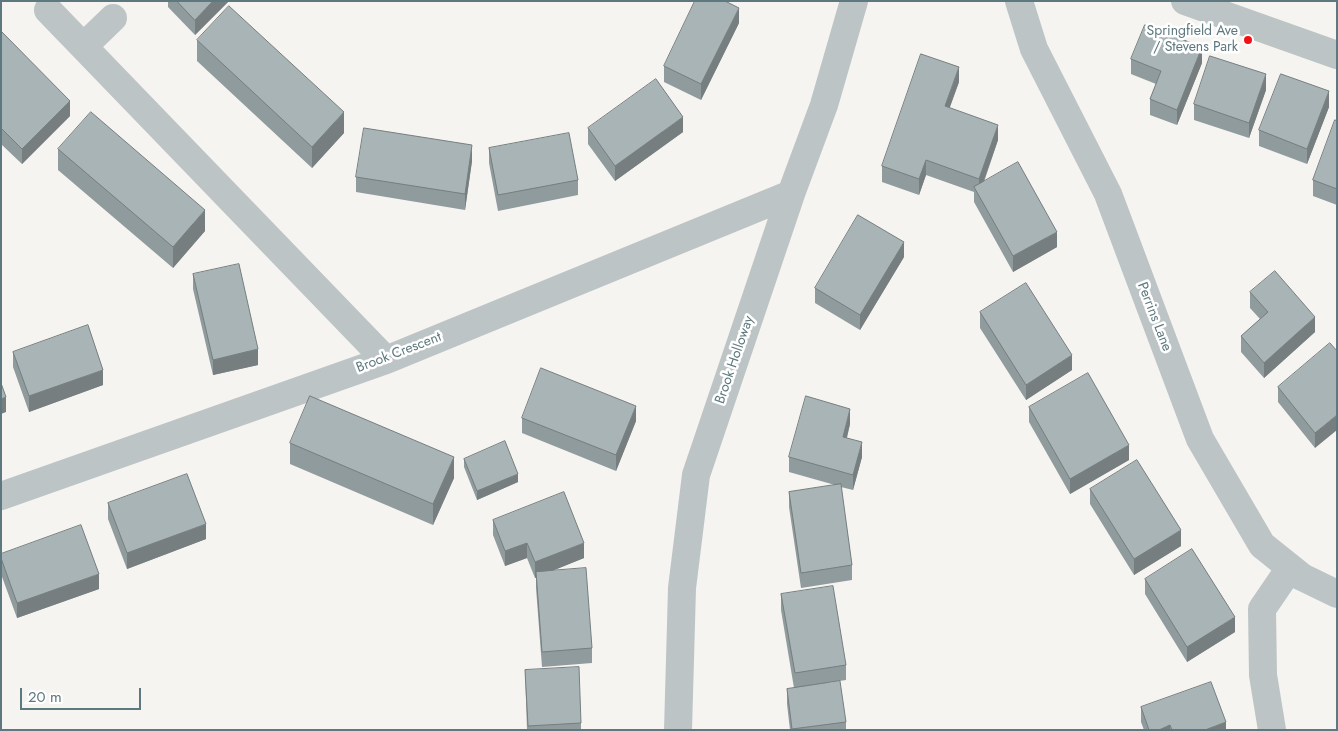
<!DOCTYPE html>
<html>
<head>
<meta charset="utf-8">
<style>
	body { margin:0 }
	#map { position:relative; width:1338px; height:731px; overflow:hidden; background:#f5f4f0; font-family:Jost,sans-serif }
	canvas { display:block }
	.frame { position:absolute; inset:0; border:2px solid #5d787e; pointer-events:none }
	.scale { position:absolute; left:20px; top:688px; width:121px; height:22px; box-sizing:border-box; border:2px solid #5d787e; border-top:0; padding-left:6px; font-size:15px; line-height:18px; white-space:nowrap; color:#5d787e; -webkit-text-stroke:4px #fff; paint-order:stroke }
</style>
</head>
<body>
<div id="map">
<canvas width="1338" height="731"></canvas>
<div class="frame"></div>
<div class="scale">20 m</div>
</div>
<script>
const ctx = document.querySelector('canvas').getContext('2d');
ctx.lineJoin = 'round';
function trace(path, color, width, dash) {
  ctx.strokeStyle = color;
  ctx.lineWidth = width;
  ctx.lineCap = dash ? 'butt' : 'round';
  ctx.setLineDash(dash || []);
  ctx.stroke(path);
}
function fillPath(path, color) {
  ctx.fillStyle = color;
  ctx.fill(path, 'evenodd');
}
function write(font, color, halo, rows, align = 'center') {
  ctx.font = font + ' Jost,sans-serif';
  ctx.lineWidth = 5;
  ctx.setLineDash([]);
  ctx.textBaseline = 'middle';
  ctx.strokeStyle = halo;
  ctx.fillStyle = color;
  for (const [text, x, y, turn = 0] of rows) {
    ctx.save();
    ctx.translate(x, y);
    ctx.rotate((+turn || 0) * Math.PI / 180);
    ctx.textAlign = isNaN(turn) ? turn : align;
    if (halo) ctx.strokeText(text, 0, 0);
    ctx.fillText(text, 0, 0);
    ctx.restore();
  }
}
const minor = new Path2D(`
	M 1019,1 L 1034,49 L 1108,194 L 1200,439 L 1262,545 L 1302,577 L 1337,594
	M 1185,1 L 1337,55
	M 48,10 L 386,360
	M 84,46 L 113,18
	M 1,496 L 386,360 L 791,194
	M 678,730 L 682,588 L 696,475 L 791,194 L 824,105 L 854,1
	M 1272,730 L 1263,675 L 1262,609 L 1290,568`);
const wall = new Path2D(`
	M 168,1 L 229,1 L 195,35 L 168,7 Z
	M 739,23 L 701,100 L 664,82 L 664,66 Z
	M 1,31 L 70,116 L 22,164 L 1,144 Z
	M 197,40 L 344,133 L 312,168 L 197,61 Z
	M 1131,59 L 1202,63 L 1177,125 L 1150,115 L 1150,99 L 1156,84 L 1131,74 Z
	M 959,82 L 949,108 L 998,140 L 984,182 L 1057,247 L 1013,272 L 974,202 L 974,192 L 926,175 L 919,195 L 882,182 L 882,166 Z
	M 1266,90 L 1249,138 L 1194,120 L 1194,104 Z
	M 1329,107 L 1307,164 L 1259,146 L 1259,130 Z
	M 1337,121 L 1337,205 L 1313,196 L 1313,180 Z
	M 588,128 L 683,132 L 615,181 L 588,144 Z
	M 489,148 L 578,180 L 578,195 L 498,211 L 489,163 Z
	M 58,149 L 205,231 L 173,268 L 58,170 Z
	M 472,161 L 465,210 L 356,192 L 356,177 Z
	M 904,257 L 860,330 L 815,303 L 815,288 Z
	M 193,274 L 258,365 L 213,375 L 193,289 Z
	M 1250,292 L 1315,332 L 1264,378 L 1241,352 L 1241,336 L 1260,319 L 1250,308 Z
	M 980,312 L 1072,370 L 1026,400 L 980,328 Z
	M 1337,351 L 1315,448 L 1278,402 L 1278,387 Z
	M 13,352 L 103,385 L 29,412 L 13,367 Z
	M 1029,407 L 1129,460 L 1070,494 L 1029,422 Z
	M 522,418 L 636,421 L 616,471 L 522,433 Z
	M 850,424 L 847,438 L 862,457 L 853,490 L 841,487 L 852,565 L 852,580 L 801,588 L 789,507 L 789,492 L 835,485 L 789,472 L 789,457 Z
	M 290,443 L 454,478 L 433,525 L 290,464 Z
	M 464,459 L 518,482 L 477,500 L 464,467 Z
	M 1090,489 L 1181,546 L 1134,575 L 1090,504 Z
	M 108,503 L 206,539 L 127,569 L 108,519 Z
	M 493,520 L 584,558 L 551,571 L 592,648 L 592,663 L 542,667 L 536,588 L 536,577 L 535,578 L 527,558 L 505,566 L 493,535 Z
	M 1,554 L 99,589 L 17,618 L 1,574 Z
	M 1145,579 L 1235,632 L 1187,662 L 1145,594 Z
	M 781,594 L 846,665 L 846,680 L 826,683 L 846,722 L 846,730 L 790,730 L 787,704 L 787,689 L 794,688 L 781,610 Z
	M 525,670 L 581,723 L 581,730 L 527,730 Z
	M 1141,707 L 1226,730 L 1144,730 L 1141,722 Z`);
const shadedWall = new Path2D(`
	M 213,1 L 229,1 L 195,35 L 195,20 Z
	M 739,8 L 739,23 L 701,100 L 701,84 Z
	M 1202,47 L 1202,63 L 1177,125 L 1177,110 Z
	M 959,67 L 959,82 L 945,121 L 945,106 Z
	M 1266,74 L 1266,90 L 1249,138 L 1249,123 Z
	M 1329,91 L 1329,107 L 1307,164 L 1307,149 Z
	M 70,101 L 70,116 L 22,164 L 22,149 Z
	M 344,112 L 344,133 L 312,168 L 312,147 Z
	M 683,117 L 683,132 L 615,181 L 615,166 Z
	M 998,125 L 998,140 L 979,194 L 979,179 Z
	M 472,145 L 472,161 L 465,210 L 465,194 Z
	M 926,160 L 926,175 L 919,195 L 919,179 Z
	M 205,210 L 205,231 L 173,268 L 173,247 Z
	M 1057,232 L 1057,247 L 1013,272 L 1013,256 Z
	M 904,242 L 904,257 L 860,330 L 860,315 Z
	M 1315,317 L 1315,332 L 1264,378 L 1264,363 Z
	M 258,349 L 258,365 L 213,375 L 213,360 Z
	M 1072,355 L 1072,370 L 1026,400 L 1026,385 Z
	M 103,370 L 103,385 L 29,412 L 29,396 Z
	M 6,397 L 6,412 L 1,414 L 1,399 Z
	M 636,406 L 636,421 L 616,471 L 616,455 Z
	M 850,409 L 850,424 L 843,452 L 843,437 Z
	M 1337,415 L 1337,430 L 1315,448 L 1315,433 Z
	M 862,442 L 862,457 L 853,490 L 853,475 Z
	M 1129,445 L 1129,460 L 1070,494 L 1070,479 Z
	M 454,457 L 454,478 L 433,525 L 433,504 Z
	M 518,474 L 518,482 L 477,500 L 477,491 Z
	M 206,524 L 206,539 L 127,569 L 127,553 Z
	M 1181,530 L 1181,546 L 1134,575 L 1134,559 Z
	M 527,543 L 527,558 L 505,566 L 505,551 Z
	M 584,543 L 584,558 L 535,578 L 535,562 Z
	M 99,574 L 99,589 L 17,618 L 17,603 Z
	M 1235,617 L 1235,632 L 1187,662 L 1187,647 Z
	M 1226,722 L 1226,730 L 1205,730 Z
	M 1170,725 L 1170,730 L 1159,730 Z`);
const building = new Path2D(`
	M 177,1 L 213,1 L 195,20 Z
	M 695,1 L 725,1 L 739,8 L 701,84 L 664,66 Z
	M 229,6 L 344,112 L 312,147 L 197,40 Z
	M 1145,25 L 1202,47 L 1177,110 L 1150,99 L 1161,71 L 1131,59 Z
	M 1,31 L 70,101 L 22,149 L 1,128 Z
	M 921,54 L 959,67 L 945,106 L 998,125 L 979,179 L 926,160 L 919,179 L 882,166 Z
	M 1210,56 L 1266,74 L 1249,123 L 1194,104 Z
	M 1281,74 L 1329,91 L 1307,149 L 1259,130 Z
	M 656,79 L 683,117 L 615,166 L 588,128 Z
	M 91,112 L 205,210 L 173,247 L 58,149 Z
	M 1335,120 L 1337,121 L 1337,189 L 1313,180 Z
	M 364,128 L 472,145 L 465,194 L 356,177 Z
	M 569,133 L 578,180 L 498,195 L 489,148 Z
	M 1018,162 L 1057,232 L 1013,256 L 974,187 Z
	M 858,215 L 904,242 L 860,315 L 815,288 Z
	M 239,264 L 258,349 L 213,360 L 193,274 Z
	M 1275,271 L 1315,317 L 1264,363 L 1241,336 L 1268,312 L 1250,292 Z
	M 1026,283 L 1072,355 L 1026,385 L 980,312 Z
	M 88,325 L 103,370 L 29,396 L 13,352 Z
	M 1330,343 L 1337,351 L 1337,415 L 1315,433 L 1278,387 Z
	M 541,368 L 636,406 L 616,455 L 522,418 Z
	M 1088,373 L 1129,445 L 1070,479 L 1029,407 Z
	M 1,383 L 6,397 L 1,399 Z
	M 310,396 L 454,457 L 433,504 L 290,443 Z
	M 806,396 L 850,409 L 843,437 L 862,442 L 853,475 L 789,457 Z
	M 505,441 L 518,474 L 477,491 L 464,459 Z
	M 1137,460 L 1181,530 L 1134,559 L 1090,489 Z
	M 187,474 L 206,524 L 127,553 L 108,503 Z
	M 841,484 L 852,565 L 801,573 L 789,492 Z
	M 564,492 L 584,543 L 535,562 L 527,543 L 505,551 L 493,520 Z
	M 81,525 L 99,574 L 17,603 L 1,558 L 1,554 Z
	M 1192,549 L 1235,617 L 1187,647 L 1145,579 Z
	M 586,568 L 592,648 L 542,652 L 536,572 Z
	M 833,586 L 846,665 L 795,673 L 781,594 Z
	M 579,667 L 581,723 L 528,726 L 525,670 Z
	M 840,681 L 846,722 L 792,729 L 787,689 Z
	M 1211,682 L 1226,722 L 1205,730 L 1172,730 L 1170,725 L 1159,730 L 1149,730 L 1141,707 Z`);
const markers = [
	[1248,40,5,"#f41113"]
];
const poiNames = [
	["Springfield Ave",1238,32],
	["/ Stevens Park",1238,48]
];
const streetNames = [
	["Perrins Lane",1154,317,69],
	["Brook Crescent",399,353,-21],
	["Brook Holloway",735,360,-71]
];
trace(minor, '#bdc4c6', 28);
fillPath(wall, '#909b9d');
fillPath(shadedWall, '#767e7f');
fillPath(building, '#a8b4b6');
trace(building, '#767e7f', 1);
for (const [x, y, r, color] of markers) {
  const dot = new Path2D();
  dot.arc(x, y, r, 0, 2 * Math.PI);
  ctx.fillStyle = color;
  ctx.fill(dot);
  trace(dot, '#fff', 2);
}
write('14px', '#5d787e', '#fff', poiNames, 'right');
write('14px', '#5d787e', '#fff', streetNames);
</script>
</body>
</html>
